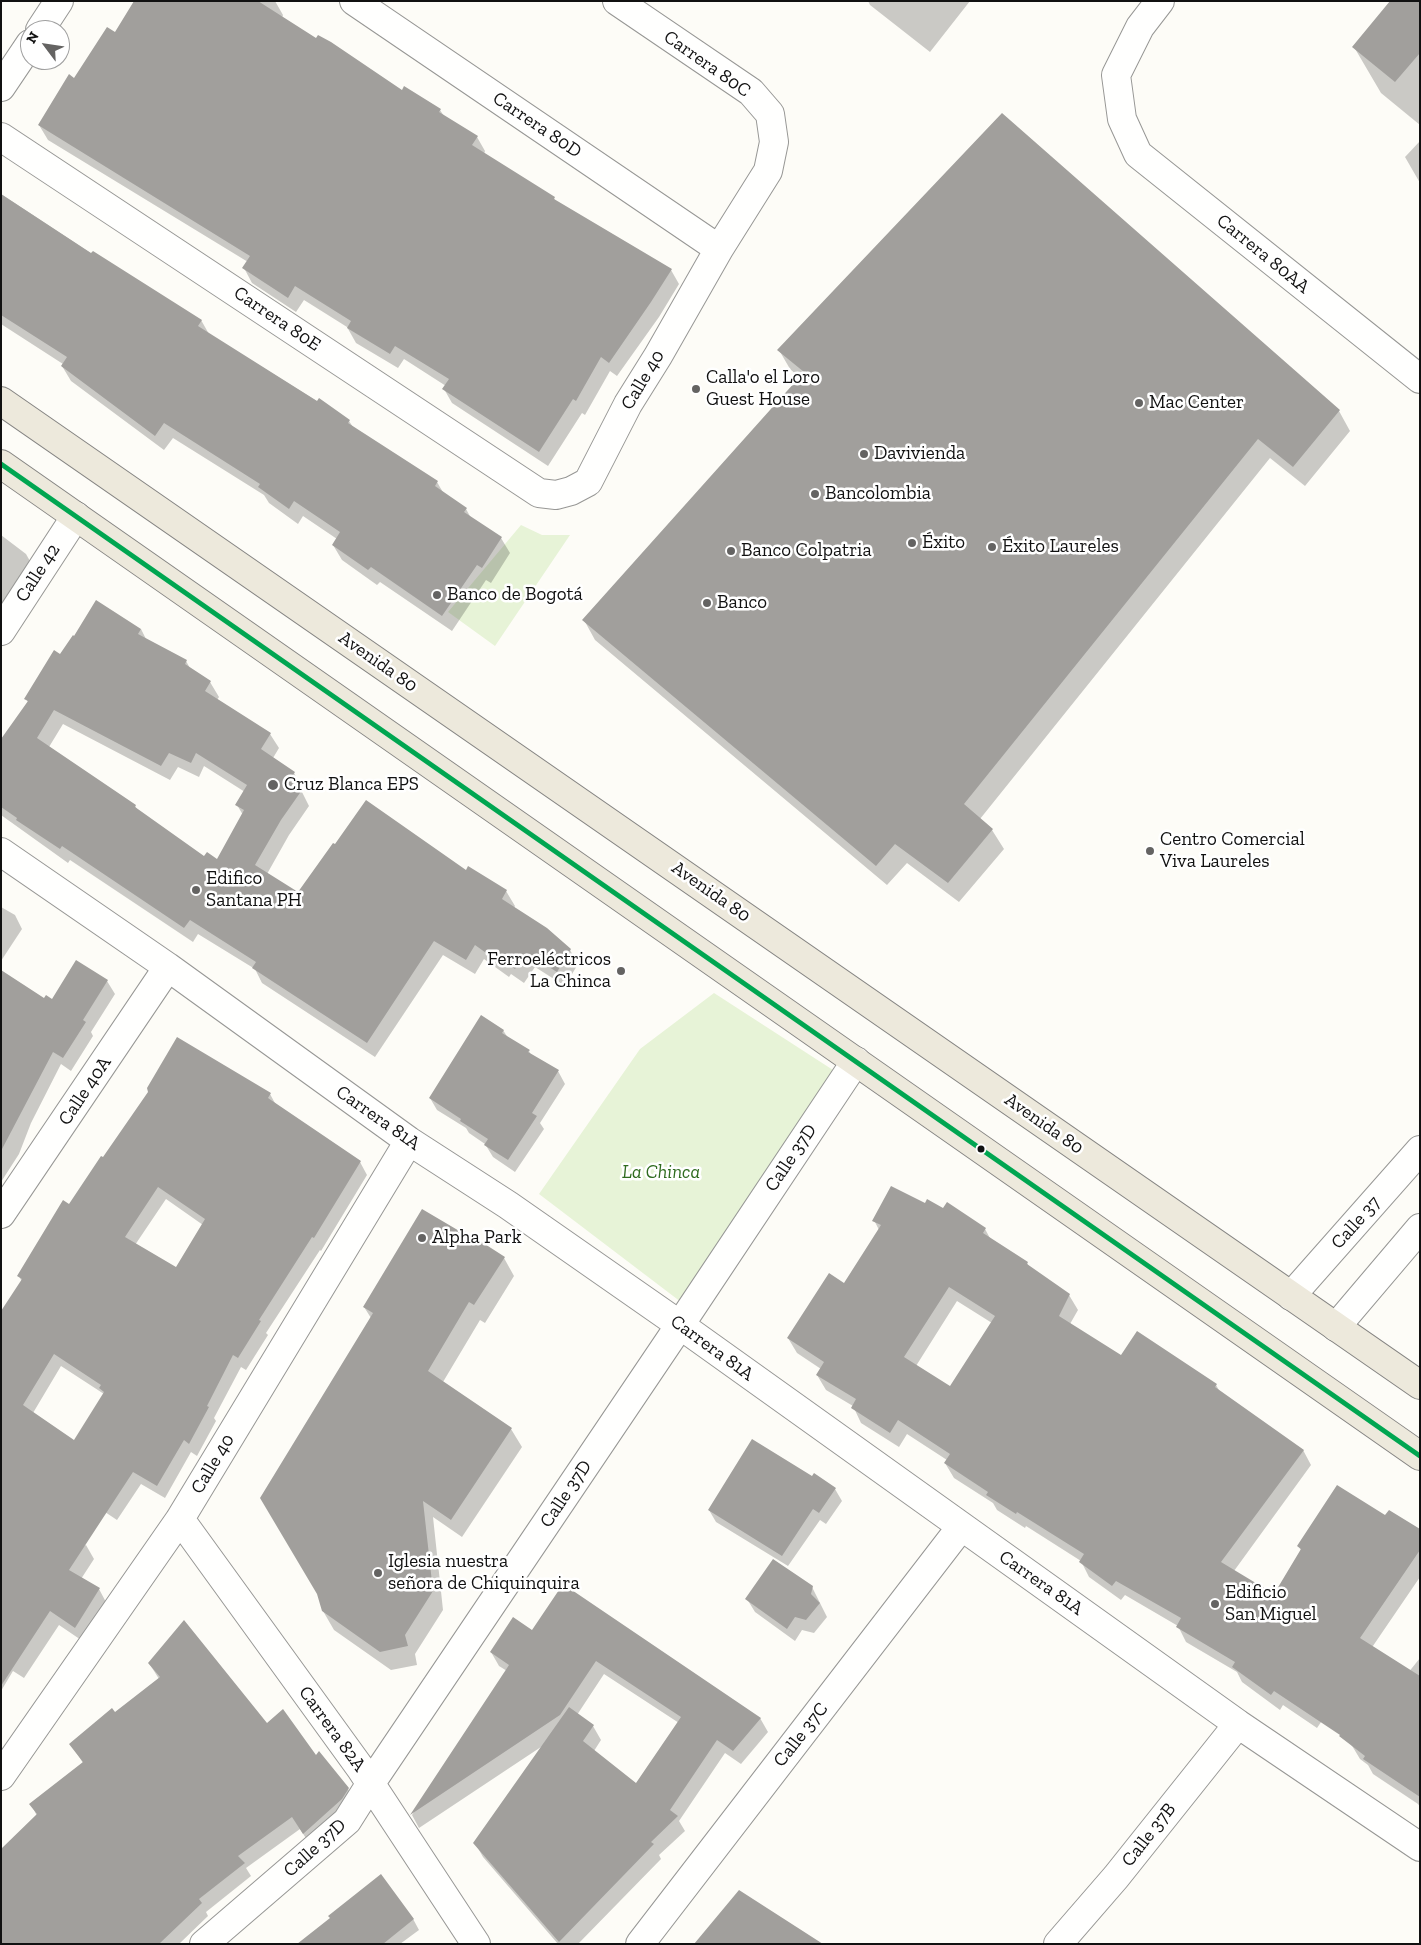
<!DOCTYPE html>
<html>
<head>
<meta charset="utf-8">
<style>
	body { margin:0 }
	#map { position:relative; width:1421px; height:1945px; overflow:hidden; background:#fdfcf7; font-family:"Zilla Slab",serif }
	canvas { display:block }
	.frame { position:absolute; inset:0; border:2px solid #111; pointer-events:none }
	.north { position:absolute; left:20px; top:20px; width:50px; height:50px; box-sizing:border-box; background:#fff; border:1px solid #a0a0a0; border-radius:50%; rotate:301deg; font-size:14px; font-weight:700; line-height:20px; text-align:center; color:#111 }
	.north::after { content:''; display:block; margin:auto; width:18px; height:22px; background:#646362; clip-path:polygon(50% 0,100% 100%,50% 72%,0 100%) }
</style>
</head>
<body>
<div id="map">
<canvas width="1421" height="1945"></canvas>
<div class="frame"></div>
<div class="north">N</div>
</div>
<script>
const ctx = document.querySelector('canvas').getContext('2d');
ctx.lineJoin = 'round';
function fillPath(path, color) {
  ctx.fillStyle = color;
  ctx.fill(path, 'evenodd');
}
function trace(path, color, width, dash) {
  ctx.strokeStyle = color;
  ctx.lineWidth = width;
  ctx.lineCap = dash ? 'butt' : 'round';
  ctx.setLineDash(dash || []);
  ctx.stroke(path);
}
function write(font, color, halo, rows, align = 'center') {
  ctx.font = font + ' "Zilla Slab",serif';
  ctx.lineWidth = 5;
  ctx.setLineDash([]);
  ctx.textBaseline = 'middle';
  ctx.strokeStyle = halo;
  ctx.fillStyle = color;
  for (const [text, x, y, turn = 0] of rows) {
    ctx.save();
    ctx.translate(x, y);
    ctx.rotate((+turn || 0) * Math.PI / 180);
    ctx.textAlign = isNaN(turn) ? turn : align;
    if (halo) ctx.strokeText(text, 0, 0);
    ctx.fillText(text, 0, 0);
    ctx.restore();
  }
}
const green = new Path2D(`
	M 521,525 L 542,535 L 570,535 L 495,646 L 448,612 Z
	M 714,993 L 833,1070 L 681,1302 L 539,1194 L 640,1049 Z`);
const shadow = new Path2D(`
	M 136,1 L 275,1 L 283,15 L 282,18 L 402,92 L 405,88 L 440,110 L 444,116 L 477,137 L 485,151 L 484,154 L 554,198 L 555,201 L 671,270 L 679,284 L 659,317 L 617,376 L 610,371 L 585,415 L 582,413 L 548,466 L 452,403 L 444,389 L 446,386 L 404,359 L 398,368 L 356,343 L 347,327 L 304,300 L 296,312 L 252,283 L 244,268 L 248,262 L 48,140 L 39,125 L 75,80 L 115,33 Z
	M 868,1 L 970,1 L 930,52 L 870,5 Z
	M 1420,1 L 1420,125 L 1381,93 L 1354,47 Z
	M 1420,141 L 1420,183 L 1405,157 Z
	M 1,194 L 92,254 L 201,320 L 209,334 L 349,421 L 353,427 L 437,482 L 444,494 L 466,509 L 471,518 L 501,538 L 510,553 L 491,583 L 486,580 L 452,631 L 380,582 L 377,585 L 342,560 L 333,545 L 337,539 L 303,516 L 298,524 L 269,503 L 264,495 L 173,438 L 164,450 L 71,381 L 62,366 L 63,364 L 1,324 Z
	M 779,350 L 1339,411 L 1350,431 L 1305,486 L 1270,458 L 980,819 L 992,830 L 1004,849 L 959,902 L 907,863 L 887,885 L 595,640 L 584,620 L 800,378 L 790,369 Z
	M 1,535 L 26,554 L 35,570 L 1,613 Z
	M 141,629 L 146,639 L 186,661 L 191,670 L 210,682 L 219,697 L 217,700 L 270,734 L 279,748 L 273,758 L 294,773 L 302,788 L 301,790 L 309,806 L 289,835 L 267,874 L 298,894 L 466,871 L 468,868 L 506,891 L 515,906 L 514,908 L 570,950 L 578,964 L 565,986 L 535,967 L 524,983 L 511,974 L 509,977 L 484,959 L 475,974 L 443,955 L 375,1057 L 262,983 L 255,969 L 198,934 L 193,942 L 70,860 L 68,863 L 1,815 L 1,741 L 28,702 L 26,699 L 60,655 ZM 63,724 L 170,780 L 178,767 L 199,777 L 204,766 L 245,792 L 237,805 L 243,815 L 217,860 L 205,858 L 139,812 L 135,806 L 49,747 Z
	M 1,907 L 15,915 L 22,929 L 1,961 Z
	M 1,972 L 44,1000 L 52,1001 L 107,981 L 115,994 L 91,1032 L 93,1036 L 71,1071 L 61,1064 L 31,1123 L 19,1154 L 1,1182 Z
	M 503,1030 L 508,1038 L 529,1051 L 531,1055 L 558,1071 L 565,1084 L 540,1123 L 544,1129 L 515,1172 L 493,1157 L 485,1144 L 469,1133 L 466,1128 L 437,1110 L 430,1098 Z
	M 270,1094 L 276,1105 L 360,1162 L 367,1175 L 321,1251 L 320,1250 L 266,1333 L 268,1335 L 246,1370 L 241,1367 L 214,1418 L 216,1421 L 197,1456 L 191,1452 L 165,1498 L 141,1484 L 117,1520 L 1,1443 L 22,1282 L 19,1276 L 104,1159 ZM 166,1199 L 203,1225 L 177,1269 L 135,1245 ZM 61,1366 L 104,1394 L 74,1442 L 33,1413 Z
	M 925,1205 L 985,1229 L 991,1240 L 1027,1263 L 1030,1268 L 1069,1295 L 1078,1310 L 1070,1324 L 1121,1357 L 1216,1385 L 1220,1392 L 1303,1450 L 1311,1465 L 1234,1571 L 1275,1596 L 1301,1550 L 1298,1546 L 1385,1517 L 1420,1531 L 1420,1577 L 1317,1728 L 1283,1705 L 1280,1710 L 1242,1682 L 1237,1672 L 1186,1642 L 1178,1626 L 1125,1595 L 1121,1600 L 1089,1577 L 1081,1561 L 1026,1526 L 1025,1528 L 997,1510 L 993,1503 L 954,1478 L 945,1463 L 947,1460 L 907,1434 L 899,1447 L 861,1423 L 853,1406 L 826,1390 L 817,1375 L 821,1369 L 797,1353 L 788,1338 L 844,1285 L 879,1230 L 874,1220 ZM 957,1301 L 992,1323 L 950,1388 L 916,1366 Z
	M 504,1258 L 514,1276 L 485,1323 L 480,1320 L 443,1382 L 511,1429 L 522,1447 L 462,1537 L 433,1517 L 443,1610 L 415,1654 L 417,1665 L 391,1670 L 334,1630 L 323,1611 L 371,1318 L 364,1307 Z
	M 835,1489 L 842,1501 L 826,1524 L 820,1520 L 788,1566 L 716,1522 L 709,1510 Z
	M 86,1545 L 94,1559 L 81,1579 L 99,1589 L 107,1604 L 84,1642 L 59,1625 L 24,1678 L 13,1671 L 1,1691 L 1,1589 Z
	M 812,1587 L 827,1617 L 814,1633 L 802,1630 L 795,1641 L 755,1612 L 747,1599 Z
	M 533,1632 L 760,1718 L 768,1732 L 741,1764 L 725,1753 L 679,1821 L 685,1831 L 659,1855 L 661,1859 L 578,1944 L 558,1944 L 483,1857 L 475,1843 L 544,1745 L 419,1828 L 412,1815 L 507,1671 L 499,1666 L 491,1652 ZM 604,1674 L 679,1723 L 636,1784 L 594,1751 L 601,1740 L 593,1726 L 577,1715 Z
	M 1420,1658 L 1420,1807 L 1418,1804 L 1373,1774 L 1368,1765 L 1360,1759 L 1351,1744 Z
	M 149,1663 L 267,1724 L 316,1757 L 348,1789 L 356,1801 L 311,1846 L 300,1829 L 246,1868 L 251,1876 L 206,1912 L 208,1916 L 179,1944 L 1,1944 L 37,1816 L 31,1804 L 83,1763 L 71,1744 L 115,1713 L 159,1679 Z
	M 412,1917 L 419,1930 L 400,1944 L 299,1944 Z`);
const building = new Path2D(`
	M 134,1 L 258,1 L 316,38 L 318,35 L 331,42 L 402,90 L 404,86 L 441,109 L 439,112 L 478,136 L 472,145 L 555,197 L 554,199 L 672,269 L 651,302 L 609,363 L 601,357 L 576,401 L 573,399 L 539,452 L 442,389 L 449,379 L 395,346 L 390,354 L 347,328 L 351,321 L 295,286 L 288,298 L 242,268 L 250,256 L 38,125 L 69,74 L 74,78 L 107,27 L 115,32 Z
	M 1390,1 L 1420,1 L 1420,53 L 1395,82 L 1352,47 Z
	M 1002,113 L 1340,410 L 1293,467 L 1258,439 L 964,804 L 993,829 L 948,883 L 895,844 L 876,866 L 582,620 L 804,372 L 777,350 Z
	M 1,194 L 91,253 L 93,251 L 202,320 L 198,326 L 317,401 L 319,398 L 350,420 L 348,423 L 438,481 L 435,486 L 467,508 L 464,512 L 502,537 L 482,568 L 477,565 L 442,616 L 371,567 L 368,570 L 332,545 L 340,532 L 294,501 L 289,509 L 258,487 L 260,484 L 164,423 L 155,436 L 61,366 L 67,357 L 1,315 Z
	M 96,600 L 141,629 L 138,634 L 187,660 L 185,664 L 211,681 L 205,691 L 271,733 L 261,749 L 295,772 L 289,781 L 302,790 L 281,820 L 255,865 L 298,892 L 333,843 L 335,844 L 366,800 L 466,870 L 468,866 L 507,890 L 502,899 L 547,928 L 571,949 L 557,972 L 526,953 L 515,969 L 502,960 L 500,963 L 475,945 L 466,960 L 434,941 L 367,1043 L 252,968 L 256,962 L 190,920 L 184,928 L 62,846 L 60,849 L 16,820 L 17,818 L 1,807 L 1,739 L 28,701 L 24,699 L 54,650 L 60,654 L 73,635 L 74,636 ZM 54,710 L 161,766 L 169,753 L 191,763 L 196,753 L 247,785 L 235,805 L 244,810 L 217,859 L 207,852 L 204,856 L 135,807 L 136,805 L 37,738 Z
	M 76,960 L 108,980 L 83,1020 L 86,1022 L 63,1058 L 53,1052 L 1,1151 L 1,970 L 44,998 L 46,995 L 52,999 Z
	M 481,1015 L 504,1030 L 502,1033 L 530,1050 L 528,1052 L 559,1070 L 532,1113 L 537,1116 L 508,1160 L 484,1145 L 488,1139 L 460,1121 L 461,1119 L 429,1098 Z
	M 177,1037 L 271,1093 L 268,1098 L 361,1161 L 314,1238 L 312,1237 L 259,1320 L 261,1321 L 238,1358 L 233,1355 L 207,1406 L 209,1407 L 189,1444 L 184,1440 L 157,1486 L 133,1472 L 69,1570 L 100,1588 L 75,1628 L 50,1611 L 1,1686 L 1,1311 L 22,1279 L 17,1276 L 63,1200 L 69,1204 L 101,1156 L 103,1157 L 148,1092 L 147,1088 ZM 158,1187 L 205,1219 L 176,1267 L 125,1237 ZM 54,1354 L 101,1385 L 99,1388 L 104,1392 L 74,1440 L 23,1405 Z
	M 891,1186 L 925,1203 L 927,1199 L 943,1208 L 947,1202 L 986,1228 L 983,1233 L 1028,1262 L 1027,1264 L 1070,1294 L 1059,1316 L 1121,1355 L 1137,1331 L 1217,1384 L 1215,1387 L 1304,1450 L 1221,1562 L 1274,1594 L 1301,1549 L 1297,1546 L 1337,1485 L 1385,1515 L 1389,1510 L 1420,1529 L 1420,1550 L 1360,1638 L 1420,1676 L 1420,1797 L 1363,1759 L 1365,1756 L 1339,1736 L 1340,1735 L 1274,1691 L 1271,1695 L 1232,1667 L 1235,1662 L 1176,1627 L 1181,1618 L 1116,1581 L 1112,1586 L 1079,1562 L 1084,1554 L 1017,1512 L 1016,1514 L 986,1495 L 988,1492 L 944,1463 L 950,1454 L 898,1420 L 890,1433 L 851,1408 L 856,1399 L 816,1375 L 824,1362 L 787,1338 L 829,1273 L 844,1283 L 881,1225 L 872,1221 ZM 949,1287 L 995,1316 L 950,1386 L 904,1357 Z
	M 422,1209 L 461,1232 L 463,1230 L 505,1257 L 474,1305 L 469,1302 L 428,1371 L 512,1428 L 451,1520 L 423,1501 L 433,1591 L 405,1635 L 408,1646 L 380,1652 L 322,1611 L 317,1594 L 260,1498 L 373,1313 L 363,1307 Z
	M 752,1439 L 812,1476 L 814,1473 L 836,1488 L 819,1513 L 813,1509 L 782,1556 L 708,1510 Z
	M 773,1559 L 813,1586 L 811,1594 L 820,1603 L 806,1620 L 795,1617 L 787,1629 L 745,1599 Z
	M 563,1584 L 761,1718 L 733,1751 L 717,1740 L 670,1810 L 678,1816 L 651,1842 L 654,1844 L 559,1942 L 473,1843 L 569,1707 L 594,1725 L 583,1741 L 636,1783 L 681,1717 L 596,1661 L 560,1715 L 410,1815 L 509,1665 L 490,1652 L 513,1617 L 532,1630 Z
	M 184,1620 L 267,1723 L 283,1709 L 316,1755 L 319,1751 L 349,1788 L 342,1799 L 303,1834 L 292,1817 L 238,1856 L 245,1863 L 199,1899 L 202,1903 L 159,1944 L 1,1944 L 1,1849 L 37,1814 L 29,1804 L 83,1762 L 69,1744 L 112,1708 L 115,1712 L 160,1677 L 148,1663 Z
	M 381,1874 L 414,1919 L 383,1944 L 297,1944 L 330,1918 L 328,1916 Z
	M 739,1890 L 823,1944 L 694,1944 Z`);
const minor = new Path2D(`
	M 354,1 L 719,249
	M 1160,1 L 1140,27 L 1116,75 L 1122,119 L 1138,154 L 1420,379
	M 40,30 L 59,1
	M 1,87 L 30,44
	M 1,137 L 539,493 L 556,495 L 571,491 L 588,482 L 628,404 L 658,356 L 719,249 L 768,171 L 774,142 L 770,114 L 751,92 L 617,1
	M 1,631 L 76,516
	M 1,852 L 168,967 L 409,1141 L 508,1205 L 680,1325 L 1238,1724 L 1420,1847
	M 1,1214 L 168,967
	M 1291,1296 L 1420,1150
	M 1336,1327 L 1420,1228
	M 180,1519 L 361,1769 L 476,1944
	M 1,1776 L 180,1519 L 409,1141
	M 204,1944 L 347,1821 L 371,1783 L 680,1325 L 856,1061
	M 640,1944 L 961,1527
	M 1058,1944 L 1116,1877 L 1238,1724`);
const major = new Path2D(`
	M 1,401 L 1420,1385
	M 1,464 L 1420,1456`);
const bus1 = new Path2D(`
	M 1,464 L 1420,1456`);
const markers = [
	[696,389,5,"#646362"],
	[1139,403,5,"#646362"],
	[864,454,5,"#646362"],
	[815,494,5,"#646362"],
	[912,543,5,"#646362"],
	[992,547,5,"#646362"],
	[731,551,5,"#646362"],
	[437,595,5,"#646362"],
	[707,603,5,"#646362"],
	[273,785,6,"#646362"],
	[1150,851,5,"#646362"],
	[196,890,5,"#646362"],
	[621,971,5,"#646362"],
	[981,1149,4.5,"#111"],
	[422,1238,5,"#646362"],
	[378,1573,5,"#646362"],
	[1215,1604,5,"#646362"]
];
const streetNames = [
	["Carrera 80C",707,64,35],
	["Carrera 80D",537,125,34],
	["Carrera 80AA",1263,254,39],
	["Carrera 80E",277,319,34],
	["Calle 40",643,380,-59],
	["Calle 42",38,573,-57],
	["Avenida 80",378,662,35],
	["Avenida 80",711,892,35],
	["Calle 40A",85,1091,-56],
	["Carrera 81A",378,1118,35],
	["Avenida 80",1044,1124,35],
	["Calle 37D",791,1158,-56],
	["Calle 37",1356,1223,-48],
	["Carrera 81A",712,1348,36],
	["Calle 40",213,1464,-59],
	["Calle 37D",566,1494,-56],
	["Carrera 81A",1041,1583,35],
	["Carrera 82A",332,1729,54],
	["Calle 37C",801,1735,-52],
	["Calle 37B",1149,1835,-52],
	["Calle 37D",315,1848,-42]
];
const poiNames = [
	["Calla'o el Loro",706,378],
	["Guest House",706,400],
	["Mac Center",1149,403],
	["Davivienda",874,454],
	["Bancolombia",825,494],
	["Éxito",922,543],
	["Éxito Laureles",1002,547],
	["Banco Colpatria",741,551],
	["Banco de Bogotá",447,595],
	["Banco",717,603],
	["Cruz Blanca EPS",284,785],
	["Centro Comercial",1160,840],
	["Viva Laureles",1160,862],
	["Edifico",206,879],
	["Santana PH",206,901],
	["Ferroeléctricos",611,960,"right"],
	["La Chinca",611,982,"right"],
	["Alpha Park",432,1238],
	["Iglesia nuestra",388,1562],
	["señora de Chiquinquira",388,1584],
	["Edificio",1225,1593],
	["San Miguel",1225,1615]
];
const parkNames = [
	["La Chinca",661,1173]
];
fillPath(green, '#e7f3d7');
fillPath(shadow, '#0003');
fillPath(building, '#a19f9c');
trace(minor, '#979795', 30);
trace(major, '#858482', 30);
trace(minor, '#fffffe', 28);
trace(major, '#ede9dc', 28);
trace(bus1, '#00a651', 5);
for (const [x, y, r, color] of markers) {
  const dot = new Path2D();
  dot.arc(x, y, r, 0, 2 * Math.PI);
  ctx.fillStyle = color;
  ctx.fill(dot);
  trace(dot, '#fff', 2);
}
write('19px', '#111', '#fff', streetNames);
write('19px', '#111', '#fff', poiNames, 'left');
write('italic 19px', '#2f6b1f', '#fff', parkNames);
</script>
</body>
</html>
